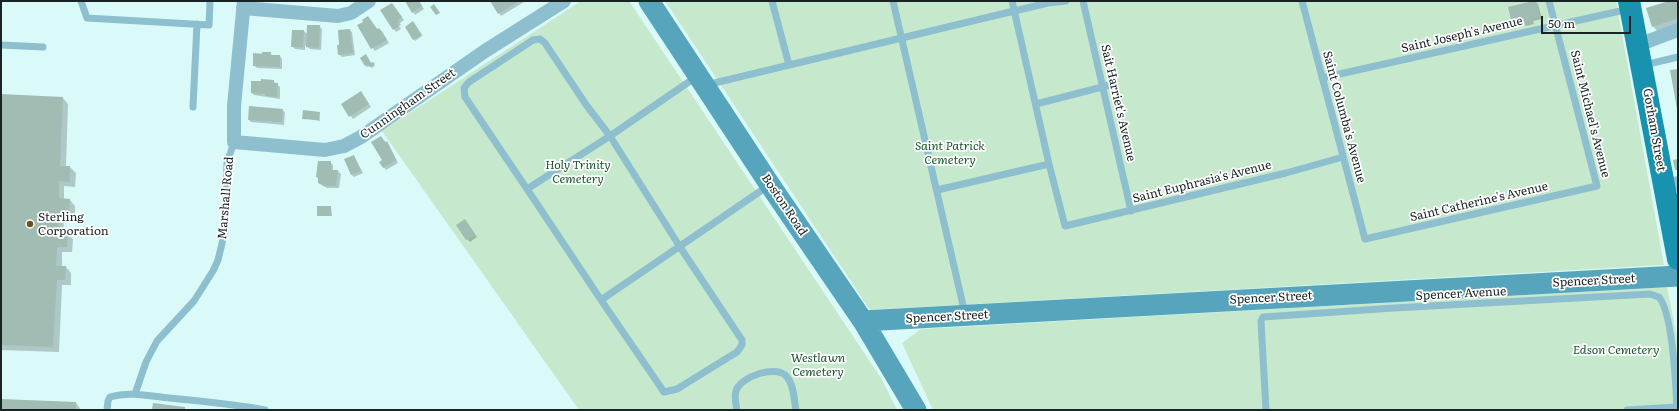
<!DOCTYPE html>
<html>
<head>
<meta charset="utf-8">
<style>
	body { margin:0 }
	#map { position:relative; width:1679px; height:411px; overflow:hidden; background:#d9faf9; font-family:Literata,serif }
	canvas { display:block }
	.frame { position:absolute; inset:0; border:2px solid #182424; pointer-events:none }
	.scale { position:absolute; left:1541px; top:16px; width:90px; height:18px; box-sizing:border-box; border:2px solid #182424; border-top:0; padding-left:5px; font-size:12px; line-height:14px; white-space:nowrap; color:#182424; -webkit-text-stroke:3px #fff; paint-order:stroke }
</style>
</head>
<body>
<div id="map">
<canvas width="1679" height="411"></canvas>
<div class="frame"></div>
<div class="scale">50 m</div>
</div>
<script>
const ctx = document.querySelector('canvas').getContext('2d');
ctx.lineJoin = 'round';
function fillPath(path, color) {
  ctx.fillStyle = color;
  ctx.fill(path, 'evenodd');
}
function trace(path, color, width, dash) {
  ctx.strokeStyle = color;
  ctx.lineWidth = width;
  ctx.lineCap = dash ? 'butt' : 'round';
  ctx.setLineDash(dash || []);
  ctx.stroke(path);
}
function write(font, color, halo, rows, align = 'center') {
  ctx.font = font + ' Literata,serif';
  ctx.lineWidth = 3.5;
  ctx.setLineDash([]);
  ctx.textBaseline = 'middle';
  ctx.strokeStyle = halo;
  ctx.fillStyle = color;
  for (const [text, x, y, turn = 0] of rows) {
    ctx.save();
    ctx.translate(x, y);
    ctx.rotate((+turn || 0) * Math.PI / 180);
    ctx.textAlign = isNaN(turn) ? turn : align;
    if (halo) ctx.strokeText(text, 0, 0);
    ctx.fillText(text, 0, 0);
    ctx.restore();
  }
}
const green = new Path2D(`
	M 581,1 L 629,1 L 881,378 L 897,410 L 579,410 L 382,131 Z
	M 665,1 L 1616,1 L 1664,265 L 870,310 Z
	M 1667,287 L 1678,342 L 1678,410 L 933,410 L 902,343 L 921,329 Z`);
const shadow = new Path2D(`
	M 406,1 L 419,1 L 424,9 L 415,15 Z
	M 491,1 L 524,1 L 524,2 L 501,16 Z
	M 1535,1 L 1538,4 L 1542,19 L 1533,21 L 1534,24 L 1526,26 L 1524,24 L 1516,26 L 1513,23 Z
	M 1678,1 L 1678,24 L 1657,31 L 1653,26 L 1672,3 Z
	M 392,4 L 404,20 L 400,23 L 401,25 L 399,26 L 401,29 L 396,32 L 382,11 Z
	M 370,20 L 378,30 L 379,29 L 382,31 L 389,43 L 375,51 L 359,26 Z
	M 414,24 L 422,36 L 415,41 L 406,27 Z
	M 319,26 L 322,29 L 321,50 L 310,49 L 305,45 L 305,50 L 295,49 L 292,46 L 304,31 L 308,35 Z
	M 349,30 L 352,32 L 355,55 L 342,57 L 339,54 L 340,45 Z
	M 270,53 L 273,56 L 280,56 L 282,59 L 282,69 L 257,68 L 254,65 L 254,54 Z
	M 361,58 L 371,64 L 373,63 L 375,66 L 371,68 L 370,66 L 367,67 Z
	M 273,81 L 280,87 L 280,99 L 254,95 L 252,93 Z
	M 1,95 L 63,98 L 68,104 L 66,167 L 70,167 L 76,173 L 75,187 L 64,186 L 64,200 L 70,200 L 75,206 L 75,220 L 64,220 L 63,234 L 67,234 L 73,239 L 72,252 L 62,252 L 62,267 L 66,267 L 71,273 L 71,285 L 62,285 L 59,352 L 1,350 Z
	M 363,95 L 371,107 L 353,119 L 342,105 Z
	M 282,110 L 285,112 L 284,125 L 251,122 L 249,120 Z
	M 319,113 L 320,121 L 303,118 Z
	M 381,137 L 389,145 L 398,163 L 386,170 L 380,162 L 384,160 Z
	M 354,156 L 363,173 L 354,177 L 352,175 Z
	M 330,162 L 333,165 L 333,171 L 338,171 L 341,174 L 339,188 L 327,188 L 322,185 L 317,177 Z
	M 331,207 L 332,216 L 318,215 Z
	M 467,223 L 477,237 L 470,242 L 467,239 Z
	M 1,400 L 76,403 L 81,410 L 1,410 Z`);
const building = new Path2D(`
	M 405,1 L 419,1 L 422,6 L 412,13 Z
	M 490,1 L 519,1 L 498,14 Z
	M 1533,1 L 1536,1 L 1540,17 L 1531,19 L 1532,21 L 1522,24 L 1522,21 L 1512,24 L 1508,7 Z
	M 1669,1 L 1671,2 L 1678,1 L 1678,16 L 1676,17 L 1676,19 L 1652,27 L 1646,8 Z
	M 392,3 L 402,17 L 398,20 L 399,22 L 397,23 L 399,26 L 393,30 L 380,10 Z
	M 434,4 L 440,13 L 436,15 L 430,7 Z
	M 368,16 L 377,29 L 379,28 L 387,40 L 371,49 L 357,25 L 363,22 L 362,20 Z
	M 413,21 L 422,35 L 413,40 L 405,27 Z
	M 307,25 L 320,25 L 319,48 L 306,47 Z
	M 350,29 L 353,53 L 338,55 L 337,45 L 339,45 L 338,30 Z
	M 292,30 L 304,30 L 303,47 L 291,47 Z
	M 262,52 L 271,52 L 271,55 L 280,55 L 280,67 L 253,66 L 253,53 L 262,54 Z
	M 366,54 L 371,63 L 373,62 L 375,64 L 370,67 L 368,65 L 365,66 L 360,58 Z
	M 1678,69 L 1678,109 L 1677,109 L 1670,70 Z
	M 261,79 L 274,80 L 274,83 L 278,83 L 277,97 L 265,96 L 265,94 L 251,93 L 251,81 L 261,81 Z
	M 361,91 L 369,104 L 349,117 L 341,104 Z
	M 1,94 L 63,97 L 60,166 L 70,166 L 70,182 L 59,181 L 59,198 L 70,199 L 69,215 L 59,215 L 58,232 L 68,233 L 67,247 L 57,247 L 56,266 L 66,266 L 65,280 L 57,280 L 53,347 L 1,345 Z
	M 249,106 L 283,109 L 282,122 L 248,120 Z
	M 303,110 L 320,112 L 319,120 L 302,119 Z
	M 381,136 L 385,143 L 387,141 L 396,160 L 383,168 L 379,162 L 382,160 L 371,142 Z
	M 354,155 L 361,171 L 351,175 L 344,159 Z
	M 1678,159 L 1678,170 L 1675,170 L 1673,160 Z
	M 318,161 L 331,161 L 331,170 L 338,170 L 336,186 L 324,186 L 318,183 L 318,178 L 316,177 Z
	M 317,206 L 331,206 L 331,216 L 317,216 Z
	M 465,219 L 475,234 L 466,240 L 456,225 Z
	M 1,399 L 76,402 L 76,410 L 1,410 Z
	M 153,403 L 185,407 L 185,410 L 152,410 Z`);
const lane = new Path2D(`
	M 81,1 L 87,18 L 209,25 L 210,1
	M 772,1 L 789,65
	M 893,1 L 965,314
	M 1012,1 L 1049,164 L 1065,226 L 1286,173 L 1343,157
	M 1083,1 L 1131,211
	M 1302,1 L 1365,239 L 1597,186 L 1549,1
	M 1,45 L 43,47
	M 1644,65 L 1678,57
	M 1322,78 L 1629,9
	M 706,85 L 1014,11 L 1048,3 L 1066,1
	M 1036,104 L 1110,85
	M 193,107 L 197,24
	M 527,189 L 465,97 L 464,88 L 469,82 L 533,40 L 540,39 L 545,43 L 587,106 L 610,136 L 696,77
	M 937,190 L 1049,164
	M 601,300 L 527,189 L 610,136 L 680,247 L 742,340 L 742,345 L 737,352 L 677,389 L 664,392 L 601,300 L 768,186
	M 135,394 L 146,362 L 157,341 L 194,301 L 213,271 L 218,260 L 225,231 L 227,163 L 234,142
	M 107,410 L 108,401 L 110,397 C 129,391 150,396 169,398 C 201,401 234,404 265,410
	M 737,410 C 736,405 734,396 736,391 C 741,376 777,364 787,377 C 794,385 794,400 796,410
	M 1266,410 L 1261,321 L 1263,317 L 1394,308 L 1650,294 L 1659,297 C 1673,314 1676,386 1677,410
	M 1627,410 L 1677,407`);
const street = new Path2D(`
	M 244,1 L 234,106 L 234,142 L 325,150 L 344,146 L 361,137 L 485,51 L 564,1
	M 243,8 L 338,16 L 351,13 L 369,1
	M 1638,45 L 1678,30
	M 1664,186 L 1678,183`);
const secondary = new Path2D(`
	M 649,1 L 770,185 L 863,321 L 916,410
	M 863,321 L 1678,276`);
const primary = new Path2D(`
	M 1629,1 L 1678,259`);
const markers = [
	[30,224,4,"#6a5122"]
];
const streetNames = [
	["Saint Joseph's Avenue",1462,35,-13],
	["Sait Harriet's Avenue",1118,103,77],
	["Cunningham Street",408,104,-35],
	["Saint Michael's Avenue",1590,114,76],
	["Saint Columba's Avenue",1344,117,75],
	["Gorham Street",1654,130,80],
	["Saint Euphrasia's Avenue",1202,182,-14],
	["Marshall Road",226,198,-85],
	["Saint Catherine's Avenue",1479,202,-13],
	["Boston Road",784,205,56],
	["Spencer Street",1594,281,-3],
	["Spencer Avenue",1461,294,-3],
	["Spencer Street",1271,298,-3],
	["Spencer Street",947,317,-3]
];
const parkNames = [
	["Saint Patrick",950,146],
	["Cemetery",950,160],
	["Holy Trinity",578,165],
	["Cemetery",578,179],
	["Edson Cemetery",1616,350],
	["Westlawn",818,358],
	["Cemetery",818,372]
];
const poiNames = [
	["Sterling",38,217],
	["Corporation",38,231]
];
fillPath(green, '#c6e8cc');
fillPath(shadow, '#0003');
fillPath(building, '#a0bcb3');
trace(lane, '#8ebfce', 7);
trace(street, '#8ebfce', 14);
trace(secondary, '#56a5bc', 21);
trace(primary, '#1892ae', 22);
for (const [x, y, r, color] of markers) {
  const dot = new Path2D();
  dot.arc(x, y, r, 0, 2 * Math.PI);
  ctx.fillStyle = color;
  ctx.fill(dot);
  trace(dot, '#fff', 1.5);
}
write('12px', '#182424', '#fff', streetNames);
write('italic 12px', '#18562b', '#fff', parkNames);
write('12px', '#182424', '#fff', poiNames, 'left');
</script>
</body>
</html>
